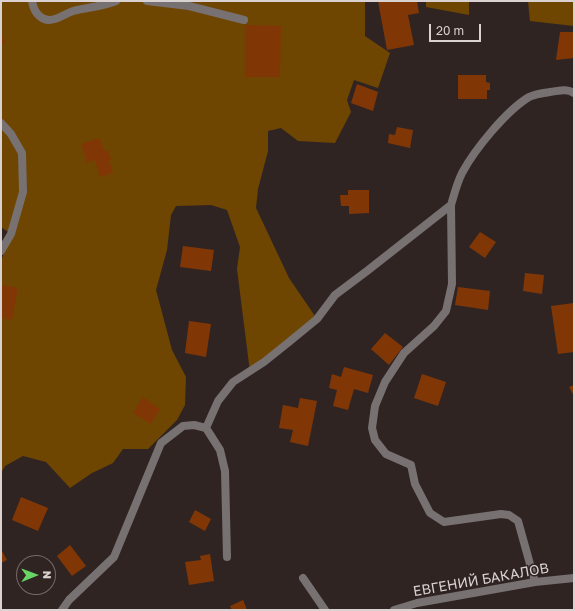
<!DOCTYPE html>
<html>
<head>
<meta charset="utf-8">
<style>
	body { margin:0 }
	#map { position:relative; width:575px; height:611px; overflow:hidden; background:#302423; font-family:"Golos Text",sans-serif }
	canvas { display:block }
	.frame { position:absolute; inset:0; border:2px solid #dad2d1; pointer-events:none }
	.north { position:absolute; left:16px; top:555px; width:40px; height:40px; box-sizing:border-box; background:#302423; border:1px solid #746a69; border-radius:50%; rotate:89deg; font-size:11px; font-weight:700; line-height:16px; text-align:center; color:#dad2d1 }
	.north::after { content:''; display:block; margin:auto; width:14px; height:18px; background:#68d465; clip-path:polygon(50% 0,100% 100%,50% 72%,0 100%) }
	.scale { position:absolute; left:429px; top:24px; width:52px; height:18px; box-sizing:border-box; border:2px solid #dad2d1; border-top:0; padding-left:5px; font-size:12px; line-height:14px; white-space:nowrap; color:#dad2d1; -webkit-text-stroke:3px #302423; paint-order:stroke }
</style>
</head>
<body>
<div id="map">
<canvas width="575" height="611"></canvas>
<div class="frame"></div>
<div class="north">N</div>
<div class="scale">20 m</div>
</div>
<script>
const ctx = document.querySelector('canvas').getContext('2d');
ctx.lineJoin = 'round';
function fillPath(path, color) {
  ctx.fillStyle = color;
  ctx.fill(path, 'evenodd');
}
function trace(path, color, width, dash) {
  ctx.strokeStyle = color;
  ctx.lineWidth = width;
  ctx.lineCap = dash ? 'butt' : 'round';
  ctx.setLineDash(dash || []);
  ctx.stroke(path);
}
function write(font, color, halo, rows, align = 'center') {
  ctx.font = font + ' "Golos Text",sans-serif';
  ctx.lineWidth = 3;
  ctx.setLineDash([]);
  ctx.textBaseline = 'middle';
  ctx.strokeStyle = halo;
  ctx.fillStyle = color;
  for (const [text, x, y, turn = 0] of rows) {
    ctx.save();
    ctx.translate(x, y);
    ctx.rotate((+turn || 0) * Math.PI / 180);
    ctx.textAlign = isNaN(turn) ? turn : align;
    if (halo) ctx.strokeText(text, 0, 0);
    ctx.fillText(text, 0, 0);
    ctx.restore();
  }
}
const forest = new Path2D(`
	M 1,1 L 365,1 L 365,36 L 390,53 L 378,88 L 354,80 L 347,100 L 351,112 L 335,143 L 298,141 L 281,128 L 268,131 L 268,151 L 258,189 L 256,208 L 289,278 L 317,319 L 250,372 L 237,269 L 240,247 L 227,210 L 211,205 L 176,206 L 171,215 L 167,250 L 156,290 L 172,350 L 186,377 L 185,405 L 177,420 L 148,449 L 123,449 L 113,463 L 92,473 L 70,488 L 46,462 L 23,456 L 5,466 L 1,473 L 1,261 L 11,234 L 1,227 Z
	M 426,1 L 469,1 L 469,15 L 426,7 Z
	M 528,1 L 574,1 L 574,26 L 530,21 Z`);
const building = new Path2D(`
	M 378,1 L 417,1 L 419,13 L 408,15 L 414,45 L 387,50 Z
	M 245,25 L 281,26 L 280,77 L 245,77 Z
	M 560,32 L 574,32 L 574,58 L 556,60 Z
	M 1,35 L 6,43 L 1,45 Z
	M 458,75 L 486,75 L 486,82 L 490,83 L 490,90 L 487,90 L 487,99 L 458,99 Z
	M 357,84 L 378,92 L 373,111 L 351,103 Z
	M 397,127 L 413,130 L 410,148 L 388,143 L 389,134 L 395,135 Z
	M 100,138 L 104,151 L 108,150 L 111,160 L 109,160 L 113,173 L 100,177 L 95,160 L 87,163 L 81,144 Z
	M 348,190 L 369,190 L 369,213 L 349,214 L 349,206 L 341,206 L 340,195 L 348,195 Z
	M 480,232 L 496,242 L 485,258 L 469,247 Z
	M 183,246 L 214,250 L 211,271 L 180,267 Z
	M 525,273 L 544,275 L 542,294 L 523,291 Z
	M 1,285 L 18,288 L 12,320 L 1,318 Z
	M 458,287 L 490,291 L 488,310 L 455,305 Z
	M 574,303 L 574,352 L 558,354 L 551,306 Z
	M 189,321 L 211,324 L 206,357 L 185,353 Z
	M 385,333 L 403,347 L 389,365 L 371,349 Z
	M 344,367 L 373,375 L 368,393 L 354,389 L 348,410 L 333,406 L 337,390 L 329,388 L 332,374 L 341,377 Z
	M 422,374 L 446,382 L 438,406 L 414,398 Z
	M 574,385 L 574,396 L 569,387 Z
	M 143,397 L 160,409 L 151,424 L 133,413 Z
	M 300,398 L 317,401 L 308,446 L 290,442 L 293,430 L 279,428 L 283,405 L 298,408 Z
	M 21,497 L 48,508 L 38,531 L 12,520 Z
	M 195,510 L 211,519 L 205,531 L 189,522 Z
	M 70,545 L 86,566 L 72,576 L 57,556 Z
	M 1,549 L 7,560 L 1,563 Z
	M 210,554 L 214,581 L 189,585 L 185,562 L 201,560 L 200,556 Z
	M 243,600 L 247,610 L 232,610 L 230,606 Z`);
const service = new Path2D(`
	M 147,1 L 189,6 L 244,20`);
const minor = new Path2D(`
	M 32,1 C 34,13 42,23 55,19 C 62,17 67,13 73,11 C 87,7 102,7 116,1
	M 1,123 L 11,134 L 22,153 L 23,192 L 11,234 L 1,251
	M 451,205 C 454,195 457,183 462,173 C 475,149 506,111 529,97 C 535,94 543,93 550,92 C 559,91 566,88 574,93
	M 206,428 L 218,401 L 233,382 L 264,362 L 289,342 L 317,319 L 335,295 L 367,271 L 451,205 L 452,284 L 446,311 L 434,326 L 404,353 L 385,382 L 375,406 L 372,428 L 375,440 L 386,454 L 411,465 L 415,484 L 430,513 L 444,522 L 501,514 L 509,515 L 518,521 L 535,582
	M 303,578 L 325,610
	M 62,610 L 69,600 L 114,557 L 161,443 L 183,426 L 194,425 L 206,428 L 220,450 L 225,471 L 227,557
	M 394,610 L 417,603 L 535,582 L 574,578`);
const streetNames = [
	["ЕВГЕНИЙ БАКАЛОВ",481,580,-10]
];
fillPath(forest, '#6f4601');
fillPath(building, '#813705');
trace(service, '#777172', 8);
trace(minor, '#777172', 8);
write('14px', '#dad2d1', '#302423', streetNames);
</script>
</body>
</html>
